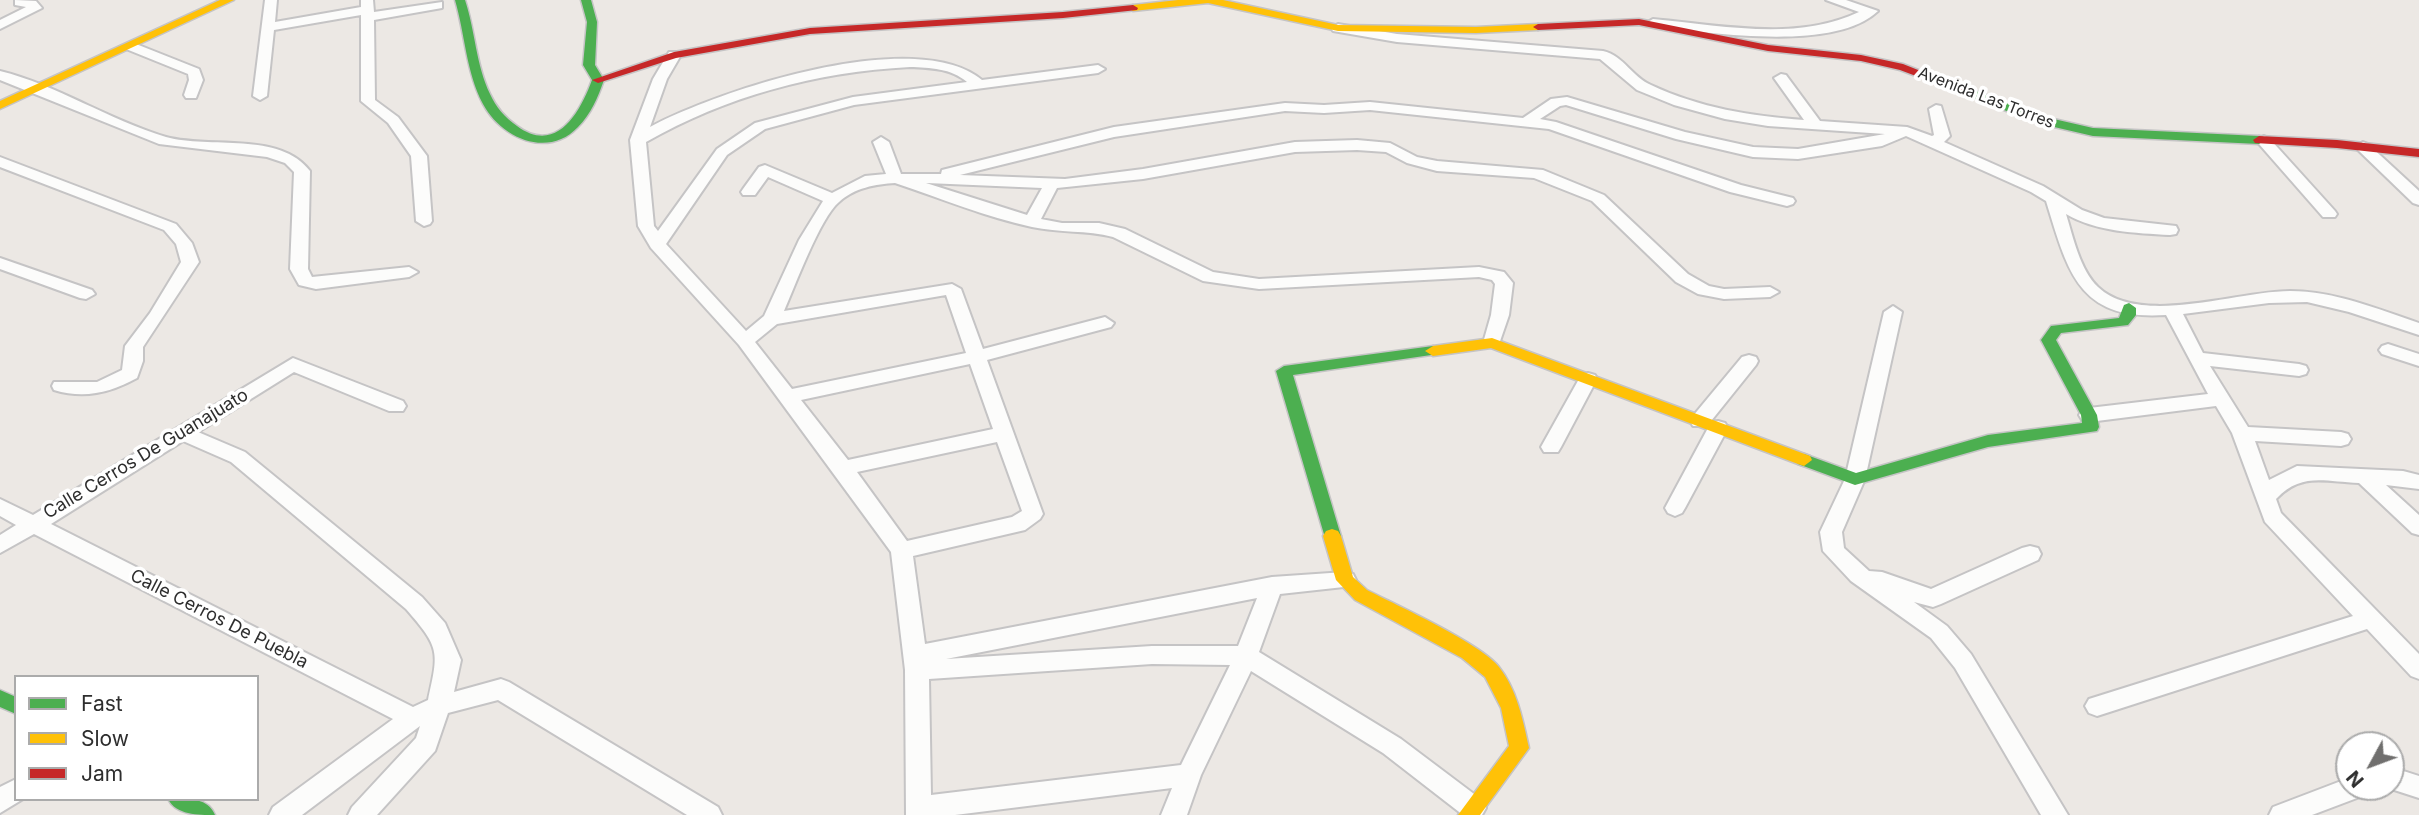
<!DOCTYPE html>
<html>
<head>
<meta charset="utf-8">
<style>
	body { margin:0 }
	#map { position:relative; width:2419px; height:815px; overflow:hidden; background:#ece8e4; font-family:Inter,sans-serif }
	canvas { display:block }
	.legend { position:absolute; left:14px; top:675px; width:245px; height:126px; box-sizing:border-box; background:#fff; border:2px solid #ababab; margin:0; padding:9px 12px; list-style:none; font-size:21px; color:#2e2e2e }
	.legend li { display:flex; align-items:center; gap:14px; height:35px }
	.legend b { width:35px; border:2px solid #ababab }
	.north { position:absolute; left:2335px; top:731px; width:70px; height:70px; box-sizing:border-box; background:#fff; border:2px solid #ababab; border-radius:50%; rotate:229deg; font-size:19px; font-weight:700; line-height:28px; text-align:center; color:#2e2e2e }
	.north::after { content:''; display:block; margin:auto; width:24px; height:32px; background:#706f6e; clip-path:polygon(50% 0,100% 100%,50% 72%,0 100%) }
</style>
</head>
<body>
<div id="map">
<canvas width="2419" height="815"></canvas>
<ul class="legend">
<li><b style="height:9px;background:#4caf50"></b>Fast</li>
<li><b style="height:9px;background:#ffc107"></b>Slow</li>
<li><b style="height:9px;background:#c62828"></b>Jam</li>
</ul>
<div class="north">N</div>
</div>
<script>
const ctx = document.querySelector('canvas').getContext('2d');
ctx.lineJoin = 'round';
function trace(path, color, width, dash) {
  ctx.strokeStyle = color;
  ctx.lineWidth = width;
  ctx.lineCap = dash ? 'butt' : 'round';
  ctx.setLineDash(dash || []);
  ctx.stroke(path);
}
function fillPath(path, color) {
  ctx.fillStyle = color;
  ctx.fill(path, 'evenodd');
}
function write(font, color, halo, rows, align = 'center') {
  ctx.font = font + ' Inter,sans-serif';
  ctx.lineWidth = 7;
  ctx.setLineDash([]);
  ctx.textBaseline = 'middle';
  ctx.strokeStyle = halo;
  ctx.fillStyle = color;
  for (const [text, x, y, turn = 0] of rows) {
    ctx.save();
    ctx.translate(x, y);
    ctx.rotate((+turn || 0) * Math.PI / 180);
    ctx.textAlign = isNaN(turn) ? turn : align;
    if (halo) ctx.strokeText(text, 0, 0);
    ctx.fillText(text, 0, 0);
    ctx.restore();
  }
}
const street = new Path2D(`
	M 15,0 L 36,1 L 42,8 L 0,29 L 0,20 L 26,7 L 15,5 Z
	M 265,0 L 277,0 L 275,22 L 361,7 L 361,0 L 373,0 L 374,12 L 442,2 L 442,8 L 374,20 L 375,100 L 398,117 L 427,156 L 432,221 L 430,224 L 424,226 L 416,221 L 411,156 L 388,123 L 361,101 L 361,15 L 274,30 L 267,96 L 260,100 L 253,96 Z
	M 1826,0 L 1846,0 L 1878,11 C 1834,53 1709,32 1653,27 L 1646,23 L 1653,19 C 1721,25 1795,42 1859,12 Z
	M 1338,24 L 1397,34 L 1603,51 C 1624,56 1632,77 1651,85 C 1700,108 1751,116 1804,120 L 1774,78 L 1781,74 L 1786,75 L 1820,121 L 1907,127 L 1932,136 L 1934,135 L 1929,109 L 1936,105 L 1941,106 L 1950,136 L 1944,142 L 2043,186 L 2082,210 L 2104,218 L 2176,226 L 2178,230 L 2176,234 L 2170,235 C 2135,233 2097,232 2066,214 C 2073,237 2080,270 2098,287 C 2140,327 2237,291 2290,291 C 2335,291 2377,309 2419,323 L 2419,335 L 2349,312 L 2307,302 L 2269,303 L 2183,314 L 2203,353 L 2299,364 L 2306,366 L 2308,370 L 2306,374 L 2299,376 L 2210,366 L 2248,427 L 2341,432 L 2348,434 L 2351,439 L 2348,444 L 2341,446 L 2255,441 L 2269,480 L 2297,466 L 2403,471 L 2419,475 L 2419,489 L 2386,485 L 2419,515 L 2419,535 L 2412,533 L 2359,483 C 2324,482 2302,472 2276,499 L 2281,513 L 2419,654 L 2419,679 L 2411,676 L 2367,629 L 2097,716 L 2089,713 L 2085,706 L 2089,699 L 2353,616 L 2265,522 L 2232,433 L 2216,406 L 2089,422 L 2082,420 L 2079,415 L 2082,410 L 2089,408 L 2208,394 L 2166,315 C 2078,321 2068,272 2046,201 L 2031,192 L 1906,136 L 1882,146 L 1798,159 L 1753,157 L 1676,139 L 1566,105 L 1560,106 L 1540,119 L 1556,122 L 1741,185 L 1793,198 L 1795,201 L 1793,204 L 1787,206 L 1730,192 L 1549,129 L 1370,110 L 1324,113 L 1285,111 L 1114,137 L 960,175 L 1065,179 L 1143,169 L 1295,142 L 1357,140 L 1390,143 L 1417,157 L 1437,161 L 1543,170 L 1604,195 L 1688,274 L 1709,286 L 1724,289 L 1770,287 L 1779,292 L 1770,297 L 1724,299 L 1698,294 L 1676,282 L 1592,201 L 1534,178 L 1437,171 L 1407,163 L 1386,152 L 1357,150 L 1295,152 L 1143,179 L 1057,188 L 1041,219 L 1062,223 L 1099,223 L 1125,229 L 1213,272 L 1259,279 L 1479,267 L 1504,272 L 1513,283 L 1509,315 L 1498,347 L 1486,347 L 1483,343 L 1491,315 L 1495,284 L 1492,280 L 1479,277 L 1259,289 L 1203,281 L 1113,237 C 1087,230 1059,233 1032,227 C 986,217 940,198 895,183 C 876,184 854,188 839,202 C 820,218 795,286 784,311 L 952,284 L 961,289 L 983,349 L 1105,317 L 1114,323 L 1111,327 L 987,360 L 1043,514 L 1040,519 L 1025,530 L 913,556 L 925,644 L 1272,577 L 1345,572 L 1353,574 L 1356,580 L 1353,586 L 1280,594 L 1259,652 L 1401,739 L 1482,800 L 1486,808 L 1482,815 L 1463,815 L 1383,753 L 1251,671 L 1201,775 L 1187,815 L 1161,815 L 1172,788 L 955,815 L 906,815 L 905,670 L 891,552 L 739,345 L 651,248 L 638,226 L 630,140 L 653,79 L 669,52 L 679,52 L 681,55 L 667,79 L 650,127 C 719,90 916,25 982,80 L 1098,65 L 1105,69 L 1098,73 L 854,105 L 765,129 L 727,155 L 666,244 L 746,331 L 764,316 L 799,240 L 823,201 L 768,177 L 755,195 L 743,195 L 741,192 L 743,189 L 759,167 L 765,165 L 832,193 L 865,176 L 886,174 L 873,142 L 881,137 L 889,142 L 901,174 L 941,174 L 942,170 L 1114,127 L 1285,103 L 1324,105 L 1370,102 L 1523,118 L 1551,99 L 1567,97 L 1685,132 L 1753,147 L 1798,149 L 1885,134 L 1768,126 L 1725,119 L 1674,105 L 1637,90 L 1600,59 L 1397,42 L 1333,31 L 1331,28 ZM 910,67 C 930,68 951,68 967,82 L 853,97 L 755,123 L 717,149 L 658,231 L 654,226 L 646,142 C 727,96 816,72 910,67 ZM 926,183 L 927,183 L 1042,188 L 1027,215 ZM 946,295 L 966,353 L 792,389 L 755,342 L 777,324 ZM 970,364 L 993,429 L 848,460 L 801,400 ZM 997,442 L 1022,511 L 1012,517 L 907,541 L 857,472 ZM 1257,598 L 1238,646 L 1152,646 L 946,659 ZM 1152,664 L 1230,665 L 1181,765 L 931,795 L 929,679 Z
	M 131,42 L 199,69 L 203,80 L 196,98 L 186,98 L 184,95 L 189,80 L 188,74 L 126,49 L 124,46 Z
	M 0,71 C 57,85 109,120 166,137 C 209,149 280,131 310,171 L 308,269 L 312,277 L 409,267 L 418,272 L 409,277 L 316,289 L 299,285 L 290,269 L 294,172 L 285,163 L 267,157 L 159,144 L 0,80 Z
	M 2264,136 L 2269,138 L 2335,211 L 2337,214 L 2335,217 L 2323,217 L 2259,144 L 2256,141 Z
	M 2363,142 L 2368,144 L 2419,191 L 2419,205 L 2413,203 L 2358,150 L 2355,147 Z
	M 0,157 L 176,224 L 192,243 L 199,262 L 143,347 L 143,361 L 137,378 C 110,393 84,399 54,390 L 52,386 L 54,382 L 97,382 L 122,370 L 125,346 L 150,313 L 181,262 L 176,244 L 164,230 L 0,167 Z
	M 0,258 L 92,290 L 95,294 L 86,299 L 80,298 L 0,269 Z
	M 1893,306 L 1902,312 L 1865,479 L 1842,532 L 1844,548 L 1869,571 L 1882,572 L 1931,589 L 2022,548 L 2030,546 L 2038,548 L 2041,554 L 2038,560 L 1941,604 L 1933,607 L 1914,602 L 1947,626 L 1971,654 L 2068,815 L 2041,815 L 1955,668 L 1931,638 L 1851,581 L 1823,551 L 1820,532 L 1845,479 L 1884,312 Z
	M 2388,344 L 2419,354 L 2419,366 L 2382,354 L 2379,350 L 2382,346 Z
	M 1749,355 L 1756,357 L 1758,361 L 1756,365 L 1707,426 L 1693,426 L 1690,421 L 1693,416 L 1742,357 Z
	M 293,358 L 403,401 L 406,406 L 403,411 L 389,411 L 294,372 L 198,432 L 245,452 L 422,597 L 445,623 L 461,660 L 454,692 L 501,679 L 509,682 L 718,807 L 722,815 L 687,815 L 498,700 L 448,713 L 435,751 L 377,815 L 348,815 L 352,807 L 416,738 L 420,726 L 302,815 L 269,815 L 273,807 L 393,719 L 34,534 L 0,553 L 0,535 L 16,525 L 0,516 L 0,499 L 33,515 ZM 183,441 L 231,462 L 406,609 C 440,648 439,651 428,700 L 413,707 L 51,524 Z
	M 1588,373 L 1595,375 L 1597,379 L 1561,447 L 1558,452 L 1544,452 L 1541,447 L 1579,379 L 1581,375 Z
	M 1718,421 L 1725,423 L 1728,428 L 1685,508 L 1682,513 L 1675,516 L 1668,513 L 1665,508 L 1708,428 L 1711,423 Z
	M 2391,767 L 2419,776 L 2419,798 L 2385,787 L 2391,787 Z
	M 2349,778 L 2349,787 L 2369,787 L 2365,795 L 2312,815 L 2269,815 L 2273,807 Z
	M 16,779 L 16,799 L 23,799 L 0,813 L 0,787 Z`);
const fast = new Path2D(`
	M 455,0 L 465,0 C 475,30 476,65 490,94 C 496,107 504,117 517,126 C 556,155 580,113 592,80 L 583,65 L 587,22 L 581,0 L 591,0 L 597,22 L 595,65 L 604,80 C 598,97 591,114 578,127 C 548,159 501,138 483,104 C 466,72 465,34 455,0 Z
	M 1965,87 L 2045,117 L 2093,128 L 2259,136 L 2265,140 L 2259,144 L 2093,136 L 2037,123 L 1961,93 L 1959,91 Z
	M 2129,303 L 2136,308 L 2136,315 L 2128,325 L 2061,333 L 2056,340 L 2097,415 L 2099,427 L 2097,431 L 1988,447 L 1855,485 L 1798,464 L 1796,460 L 1804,454 L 1856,473 L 1988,435 L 2082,423 L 2081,415 L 2041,340 L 2051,326 L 2119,318 L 2124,305 Z
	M 1433,346 L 1438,348 L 1441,351 L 1438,354 L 1293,375 L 1341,536 L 1338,541 L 1326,541 L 1276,371 L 1284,366 Z
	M 0,690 L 16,697 L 16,714 L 0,707 Z
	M 168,799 C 185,799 207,796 215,815 C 198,815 176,815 168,799 Z`);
const slow = new Path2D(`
	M 220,0 L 234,0 L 0,109 L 0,101 Z
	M 1178,0 L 1223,0 L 1338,25 L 1476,27 L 1538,24 L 1543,27 L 1538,30 L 1476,33 L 1338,31 L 1208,3 L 1133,11 L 1128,8 L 1133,5 Z
	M 1492,338 L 1810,456 L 1812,460 L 1804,466 L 1798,464 L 1491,348 L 1433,356 L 1425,351 L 1433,346 Z
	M 1332,529 L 1338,531 L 1341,536 L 1353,577 L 1367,590 C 1396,605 1482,644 1499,667 C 1517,690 1523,720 1529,748 L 1480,815 L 1458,815 L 1509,746 L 1501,708 L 1485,677 L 1462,658 L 1355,600 L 1336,580 L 1323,536 L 1326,531 Z`);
const jam = new Path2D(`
	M 1133,5 L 1138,8 L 1137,10 L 1063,18 L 810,34 L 676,58 L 598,83 L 592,80 L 674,52 L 810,28 L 1063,12 Z
	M 1639,19 L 1768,45 L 1861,55 L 1903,64 L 1971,91 L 1969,93 L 1961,93 L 1900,70 L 1861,61 L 1768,51 L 1639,25 L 1538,30 L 1533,27 L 1538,24 Z
	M 2259,136 L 2337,140 L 2419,149 L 2419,157 L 2337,148 L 2255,143 L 2253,140 Z`);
const farStreetnames = [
	["Avenida Las Torres",1986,98,21]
];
const streetNames = [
	["Calle Cerros De Guanajuato",146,454,-31],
	["Calle Cerros De Puebla",219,619,27]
];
trace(street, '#c5c4c5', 4);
trace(fast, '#c5c4c5', 3);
trace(slow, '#c5c4c5', 3);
trace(jam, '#c5c4c5', 3);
fillPath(street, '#fcfcfb');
fillPath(fast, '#4caf50');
fillPath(slow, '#ffc107');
fillPath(jam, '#c62828');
write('16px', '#2e2e2e', '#fff', farStreetnames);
write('18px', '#2e2e2e', '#fff', streetNames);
</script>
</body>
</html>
